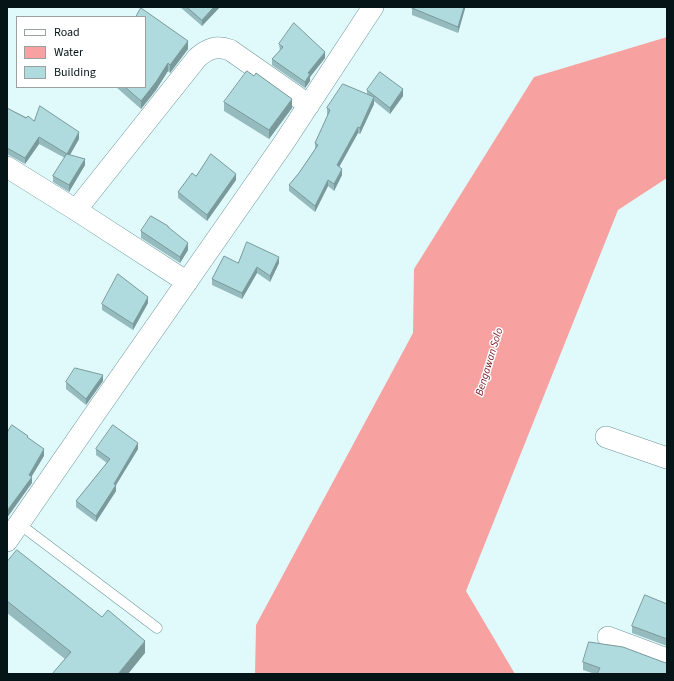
<!DOCTYPE html>
<html>
<head>
<meta charset="utf-8">
<style>
	body { margin:0 }
	#map { position:relative; width:674px; height:681px; overflow:hidden; background:#e0fafc; font-family:"Source Sans 3",sans-serif }
	canvas { display:block }
	.frame { position:absolute; inset:0; border:8px solid #051416; pointer-events:none }
	.legend { position:absolute; left:16px; top:16px; width:130px; height:72px; box-sizing:border-box; background:#fff; border:1px solid #9ba1a2; margin:0; padding:5px 7px; list-style:none; font-size:12px; color:#051416 }
	.legend li { display:flex; align-items:center; gap:8px; height:20px }
	.legend b { width:20px; border:1px solid #9ba1a2 }
</style>
</head>
<body>
<div id="map">
<canvas width="674" height="681"></canvas>
<div class="frame"></div>
<ul class="legend">
<li><b style="height:5px;background:#fff"></b>Road</li>
<li><b style="height:11px;background:#f7a2a1"></b>Water</li>
<li><b style="height:11px;background:#afdade"></b>Building</li>
</ul>
</div>
<script>
const ctx = document.querySelector('canvas').getContext('2d');
ctx.lineJoin = 'round';
function fillPath(path, color) {
  ctx.fillStyle = color;
  ctx.fill(path, 'evenodd');
}
function trace(path, color, width, dash) {
  ctx.strokeStyle = color;
  ctx.lineWidth = width;
  ctx.lineCap = dash ? 'butt' : 'round';
  ctx.setLineDash(dash || []);
  ctx.stroke(path);
}
function write(font, color, halo, rows, align = 'center') {
  ctx.font = font + ' "Source Sans 3",sans-serif';
  ctx.lineWidth = 3;
  ctx.setLineDash([]);
  ctx.textBaseline = 'middle';
  ctx.strokeStyle = halo;
  ctx.fillStyle = color;
  for (const [text, x, y, turn = 0] of rows) {
    ctx.save();
    ctx.translate(x, y);
    ctx.rotate((+turn || 0) * Math.PI / 180);
    ctx.textAlign = isNaN(turn) ? turn : align;
    if (halo) ctx.strokeText(text, 0, 0);
    ctx.fillText(text, 0, 0);
    ctx.restore();
  }
}
const water = new Path2D(`
	M 667,37 L 667,178 L 618,210 L 466,591 L 515,674 L 255,674 L 256,625 L 413,333 L 414,269 L 534,77 Z`);
const lane = new Path2D(`
	M 18,523 L 157,628`);
const street = new Path2D(`
	M 7,167 L 76,210 L 187,282
	M 76,210 L 197,58 C 207,49 216,45 230,50 L 309,105
	M 606,437 L 667,458
	M 7,541 L 96,412 L 283,144 L 373,7
	M 608,637 L 667,659`);
const wall = new Path2D(`
	M 180,7 L 220,7 L 202,26 Z
	M 465,7 L 458,33 L 412,15 L 412,8 Z
	M 145,17 L 188,49 L 170,73 L 168,71 L 156,90 L 141,109 L 116,87 L 145,87 Z
	M 279,44 L 325,58 L 310,77 L 310,81 L 305,88 L 272,65 L 272,59 L 280,51 Z
	M 367,90 L 403,96 L 390,114 L 374,101 L 374,104 L 360,134 L 358,133 L 339,167 L 342,175 L 334,191 L 328,186 L 315,212 L 289,191 L 289,185 L 299,173 L 315,149 L 315,143 L 328,115 L 327,115 L 327,108 L 367,94 Z
	M 224,102 L 292,108 L 269,139 L 224,111 Z
	M 7,108 L 34,121 L 79,139 L 70,155 L 85,165 L 69,192 L 53,182 L 53,176 L 65,158 L 39,144 L 25,164 L 7,154 Z
	M 196,176 L 236,180 L 207,221 L 178,198 L 178,192 Z
	M 141,231 L 188,250 L 180,263 L 141,238 Z
	M 238,263 L 279,263 L 270,282 L 257,273 L 242,299 L 212,285 L 212,279 Z
	M 148,303 L 133,330 L 102,310 L 102,304 Z
	M 103,381 L 86,405 L 66,389 L 66,382 Z
	M 96,449 L 138,449 L 116,485 L 116,491 L 96,522 L 76,507 L 76,501 L 107,463 L 96,455 Z
	M 7,562 L 145,653 L 65,659 L 7,613 Z
	M 667,604 L 667,646 L 632,633 L 632,626 Z
	M 583,662 L 663,662 L 667,674 L 595,674 L 583,670 Z`);
const shadedWall = new Path2D(`
	M 214,7 L 220,7 L 202,26 L 202,20 Z
	M 464,7 L 465,7 L 465,9 L 458,33 L 458,27 Z
	M 188,41 L 188,49 L 170,73 L 170,65 Z
	M 325,52 L 325,58 L 310,77 L 310,81 L 305,88 L 305,82 L 308,73 Z
	M 168,63 L 168,71 L 156,90 L 141,109 L 141,101 Z
	M 403,89 L 403,96 L 390,114 L 390,108 Z
	M 374,97 L 374,104 L 360,134 L 360,128 Z
	M 292,99 L 292,108 L 269,139 L 269,130 Z
	M 358,127 L 358,133 L 337,171 L 337,165 Z
	M 79,132 L 79,139 L 67,160 L 67,154 Z
	M 39,137 L 39,144 L 25,164 L 25,158 Z
	M 85,159 L 85,165 L 69,192 L 69,185 Z
	M 342,169 L 342,175 L 334,191 L 334,184 Z
	M 236,174 L 236,180 L 207,221 L 207,215 Z
	M 328,180 L 328,186 L 315,212 L 315,206 Z
	M 188,243 L 188,250 L 180,263 L 180,257 Z
	M 279,257 L 279,263 L 270,282 L 270,276 Z
	M 257,267 L 257,273 L 242,299 L 242,293 Z
	M 148,297 L 148,303 L 133,330 L 133,324 Z
	M 103,375 L 103,381 L 86,405 L 86,399 Z
	M 138,443 L 138,449 L 116,485 L 116,491 L 96,522 L 96,516 L 114,484 Z
	M 44,449 L 44,456 L 29,481 L 32,477 L 32,483 L 7,518 L 7,511 Z
	M 145,641 L 145,653 L 128,674 L 118,674 Z`);
const building = new Path2D(`
	M 187,7 L 214,7 L 202,20 Z
	M 413,7 L 464,7 L 458,27 L 412,8 Z
	M 141,8 L 188,41 L 170,65 L 168,63 L 156,82 L 141,101 L 125,87 L 145,87 L 145,17 L 136,17 Z
	M 294,23 L 325,52 L 308,73 L 310,74 L 305,82 L 272,59 L 283,47 L 279,44 Z
	M 247,71 L 254,76 L 256,73 L 292,99 L 269,130 L 224,102 Z
	M 380,72 L 403,89 L 390,108 L 367,90 Z
	M 343,84 L 374,97 L 360,128 L 358,127 L 337,165 L 342,169 L 334,184 L 328,180 L 315,206 L 289,185 L 299,173 L 318,145 L 315,143 L 330,110 L 327,108 Z
	M 40,106 L 79,132 L 67,154 L 39,137 L 25,158 L 7,148 L 7,108 L 26,118 L 28,116 L 34,121 Z
	M 67,154 L 85,159 L 69,185 L 53,176 Z
	M 211,154 L 236,174 L 207,215 L 178,192 L 192,173 L 196,176 Z
	M 151,216 L 168,226 L 168,227 L 188,243 L 180,257 L 141,231 Z
	M 247,242 L 279,257 L 270,276 L 257,267 L 242,293 L 212,279 L 224,256 L 238,263 Z
	M 118,274 L 148,297 L 133,324 L 102,304 Z
	M 75,368 L 103,375 L 86,399 L 66,382 Z
	M 12,425 L 28,436 L 27,437 L 44,449 L 29,475 L 32,477 L 7,511 L 7,433 Z
	M 113,425 L 138,443 L 114,484 L 116,485 L 96,516 L 76,501 L 110,459 L 96,449 Z
	M 17,550 L 102,617 L 108,610 L 145,641 L 118,674 L 52,674 L 71,652 L 7,601 L 7,562 Z
	M 645,595 L 667,604 L 667,639 L 632,626 Z
	M 589,642 L 623,647 L 663,662 L 667,663 L 667,674 L 597,674 L 600,668 L 583,662 Z`);
const waterNames = [
	["Bengawan Solo",490,362,-73]
];
fillPath(water, '#f7a2a1');
trace(lane, '#6d969a', 11);
trace(street, '#6d969a', 22);
trace(lane, '#fff', 10);
trace(street, '#fff', 21);
fillPath(wall, '#96bbbf');
fillPath(shadedWall, '#7a999b');
fillPath(building, '#afdade');
trace(building, '#7a999b', 1);
write('italic 11px', '#731621', '#fff', waterNames);
</script>
</body>
</html>
